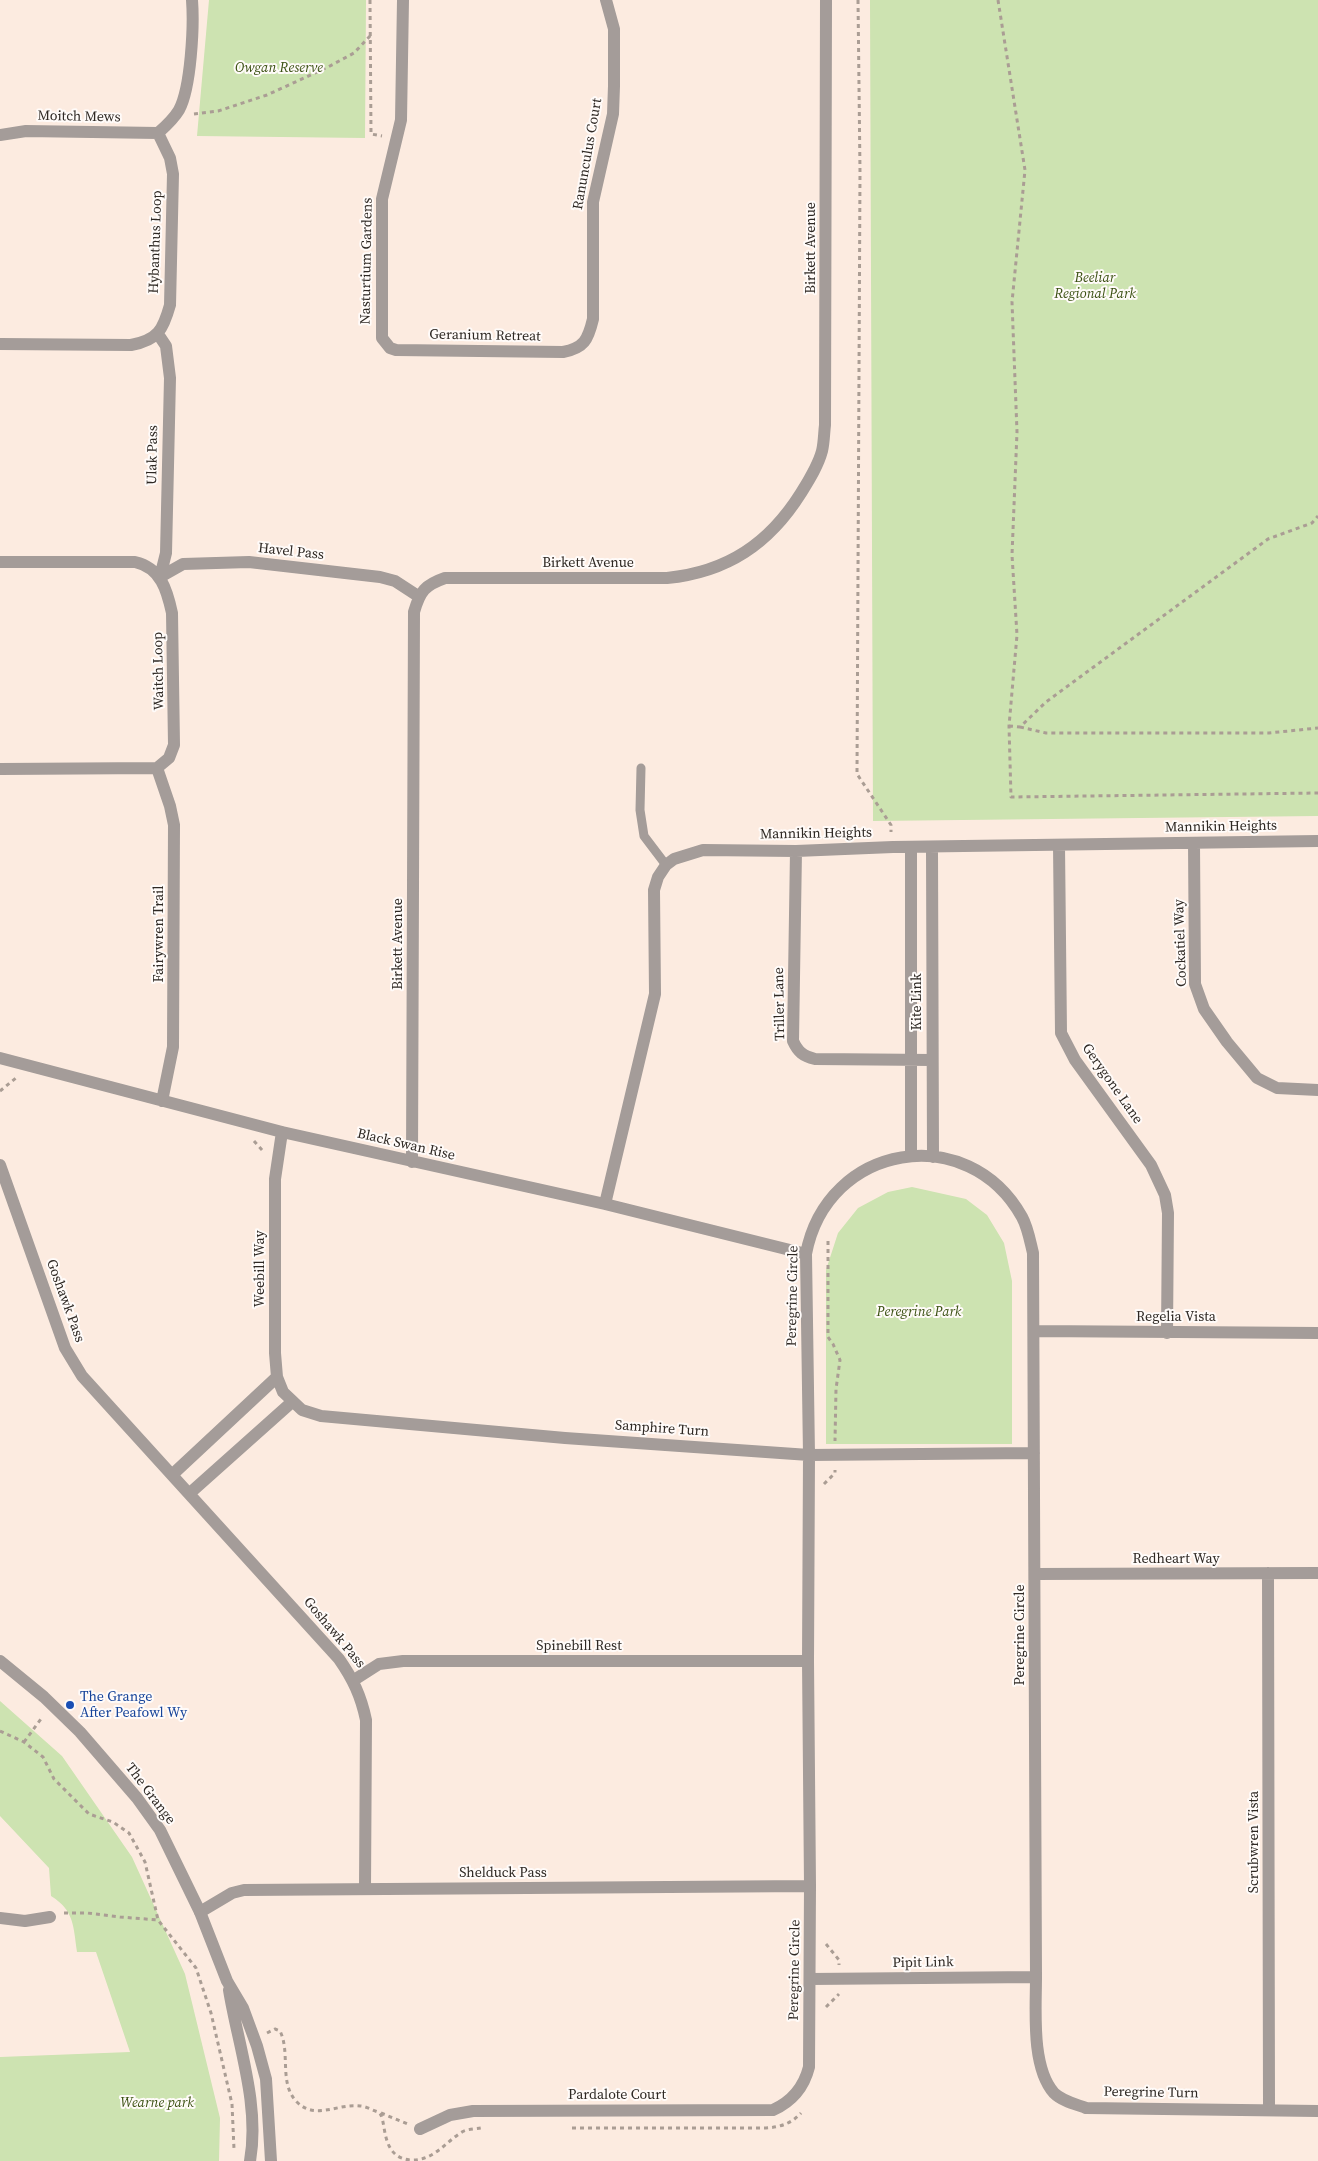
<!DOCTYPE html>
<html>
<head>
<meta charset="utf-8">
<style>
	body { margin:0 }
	canvas { display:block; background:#fcebe0 }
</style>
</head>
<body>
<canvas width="1318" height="2161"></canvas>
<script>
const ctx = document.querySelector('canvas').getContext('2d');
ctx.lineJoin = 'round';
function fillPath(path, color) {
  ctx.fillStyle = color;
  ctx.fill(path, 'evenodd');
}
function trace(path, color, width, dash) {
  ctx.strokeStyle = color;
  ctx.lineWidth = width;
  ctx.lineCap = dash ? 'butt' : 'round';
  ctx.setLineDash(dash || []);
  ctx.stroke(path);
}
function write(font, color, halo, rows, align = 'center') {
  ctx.font = font + ' "Source Serif 4",serif';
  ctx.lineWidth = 4;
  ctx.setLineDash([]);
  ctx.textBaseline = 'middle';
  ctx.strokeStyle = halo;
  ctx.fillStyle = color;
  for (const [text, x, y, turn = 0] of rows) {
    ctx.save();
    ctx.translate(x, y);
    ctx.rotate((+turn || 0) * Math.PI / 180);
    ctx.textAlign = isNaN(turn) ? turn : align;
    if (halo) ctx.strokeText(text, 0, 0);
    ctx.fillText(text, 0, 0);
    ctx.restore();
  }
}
const green = new Path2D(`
	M 209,0 L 366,0 L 365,138 L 197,136 Z
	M 870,0 L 1318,0 L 1318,816 L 873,821 Z
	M 912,1187 L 966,1199 L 987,1215 L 1004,1243 L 1012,1281 L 1012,1444 L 826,1444 L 826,1270 L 838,1233 L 858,1208 L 888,1192 Z
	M 0,1701 L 62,1756 L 132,1857 L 185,1974 L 220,2118 L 219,2161 L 0,2161 L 0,2057 L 130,2052 L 96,1952 L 77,1952 C 73,1927 75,1911 51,1896 L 49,1868 L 0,1816 Z`);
const path = new Path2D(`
	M 370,0 L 371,134 L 382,136
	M 858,0 L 860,172 L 857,774 L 891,825 L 891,832
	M 998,0 L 1025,170 L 1012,302 L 1017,432 L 1012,555 L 1017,635 L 1009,726 L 1011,797 L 1318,793
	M 194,114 L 218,111 L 267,95 L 328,67 L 354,53 L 371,35
	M 1009,726 L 1020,727 L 1046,702 L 1268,539 L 1312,523 L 1318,516
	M 1020,727 L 1046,733 L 1269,733 L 1318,728
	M 0,1091 L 16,1078
	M 254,1141 L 263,1151
	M 828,1241 L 828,1337 L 833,1344 L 840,1360 L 836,1389 L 835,1441
	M 824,1484 L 835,1473 L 835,1470
	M 0,1731 L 24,1742 L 43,1757 L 54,1779 L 89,1814 L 113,1822 L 129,1833 L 145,1862 L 158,1920 L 196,1968 L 211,2013 L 232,2104 L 234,2149
	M 24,1742 L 41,1719
	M 64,1913 L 87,1913 L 120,1917 L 158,1920
	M 826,1944 L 839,1960 L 839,1965
	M 826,2007 L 839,1994
	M 267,2033 L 275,2029 L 280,2031 C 291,2053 278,2085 298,2103 C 316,2120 339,2103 360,2106 C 365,2106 372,2110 378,2112 C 388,2116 378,2157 410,2160 C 434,2161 444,2143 462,2132 C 467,2129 475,2129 481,2128
	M 381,2113 L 408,2124
	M 572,2128 L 766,2128 C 780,2127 791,2124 801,2113`);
const service = new Path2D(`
	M 641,768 L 640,810 L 644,836 L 666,865`);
const minor = new Path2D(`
	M 403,0 L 401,120 L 382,199 L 382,338 L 390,348 L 396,350 L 563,352 C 584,348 588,340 593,319 L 593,202 L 613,114 L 614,86 L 614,29 L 606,0
	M 0,135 L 26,131 L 158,133
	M 158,334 L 166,346 L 170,378 L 166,553 L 160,577
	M 0,344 L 131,345 C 158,340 163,330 170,305 L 173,174 L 170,158 L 158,133 C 166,126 173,120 179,110 C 191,88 194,26 192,0
	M 0,562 L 135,562 C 161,568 167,590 172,613 L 174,745 L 169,758 L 157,768 L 0,769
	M 160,577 L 183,564 L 249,562 L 380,577 L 395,581 L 418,596
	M 157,768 L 170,806 L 174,825 L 173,1047 L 162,1101
	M 1194,843 L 1195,984 L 1204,1009 L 1227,1042 L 1257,1078 L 1277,1088 L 1318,1090
	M 1059,845 L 1061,1033 L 1075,1060 L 1151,1165 L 1165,1195 L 1168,1213 L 1167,1333
	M 911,847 L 911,1156
	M 932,847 L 933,1157
	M 796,851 L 793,1041 C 798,1052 803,1056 815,1059 L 932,1060
	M 0,1058 L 282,1132 L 605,1204 L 806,1254
	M 282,1132 L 275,1179 L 275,1353 L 277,1377 L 283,1392 L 302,1410 L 321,1416 L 565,1438 L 809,1455 L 1034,1453
	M 412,1162 L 414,612 C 420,591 425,585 445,578 L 667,578 C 727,572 769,544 801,493 C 809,480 818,466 822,451 C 824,443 824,433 825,425 L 826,0
	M 0,1165 L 65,1348 L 82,1376 L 339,1659 C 353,1679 361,1696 366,1720 L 365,1889
	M 605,1204 L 655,994 L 654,890 L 658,877 L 666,865 L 674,859 L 703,850 L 796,851 L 893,847 L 1318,841
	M 1034,1331 L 1318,1333
	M 173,1474 L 277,1377
	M 190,1493 L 292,1402
	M 1268,1573 L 1269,2110
	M 1035,1574 L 1318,1573
	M 354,1680 L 379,1664 L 403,1661 L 808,1661
	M 200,1912 L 232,1893 L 244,1890 L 810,1886
	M 0,1918 L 25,1921 L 50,1917
	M 810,1979 L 1036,1977
	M 420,2129 L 450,2115 L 473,2111 L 773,2110 C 793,2101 804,2087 809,2067 L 810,1886 L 808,1661 L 809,1455 L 806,1254 C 827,1143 968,1120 1022,1217 C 1028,1228 1030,1241 1033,1253 L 1036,1977 C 1036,2010 1031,2067 1054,2093 C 1062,2101 1075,2104 1086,2108 L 1318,2111`);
const tertiary = new Path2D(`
	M 0,1661 L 44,1697 L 80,1732 L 137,1798 L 160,1830 L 200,1912 L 227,1981 L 243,2008 L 257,2046 L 266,2079 L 271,2161
	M 229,1990 C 238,2045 260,2105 250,2161`);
const markers = [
	[70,1705,5,"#1a4fb4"]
];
const parkNames = [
	["Owgan Reserve",279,68],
	["Beeliar",1095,278],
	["Regional Park",1095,294],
	["Peregrine Park",919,1312],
	["Wearne park",157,2103]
];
const streetNames = [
	["Moitch Mews",79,117,1],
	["Ranunculus Court",588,154,-80],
	["Hybanthus Loop",156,242,-88],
	["Birkett Avenue",811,248,-90],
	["Nasturtium Gardens",367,261,-89],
	["Geranium Retreat",485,336,1],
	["Ulak Pass",153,455,-89],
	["Havel Pass",291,552,6],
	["Birkett Avenue",588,563],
	["Waitch Loop",159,671,-91],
	["Mannikin Heights",1221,827,-1],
	["Mannikin Heights",816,834,-1],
	["Fairywren Trail",159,934,-90],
	["Cockatiel Way",1181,943,-92],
	["Birkett Avenue",398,944,-90],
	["Kite Link",917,1002,-90],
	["Triller Lane",780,1004,-91],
	["Gerygone Lane",1112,1084,55],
	["Black Swan Rise",406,1145,13],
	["Weebill Way",260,1269,-90],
	["Peregrine Circle",793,1296,-89],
	["Goshawk Pass",65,1301,70],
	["Regelia Vista",1176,1317],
	["Samphire Turn",662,1429,4],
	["Redheart Way",1176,1559],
	["Goshawk Pass",334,1633,50],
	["Peregrine Circle",1020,1635,-90],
	["Spinebill Rest",579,1646],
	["The Grange",150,1794,53],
	["Scrubwren Vista",1254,1842,-90],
	["Shelduck Pass",503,1873],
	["Pipit Link",923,1963,-1],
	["Peregrine Circle",795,1970,-89],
	["Peregrine Turn",1151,2093,1],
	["Pardalote Court",617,2095]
];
const transitNames = [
	["The Grange",80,1697],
	["After Peafowl Wy",80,1713]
];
fillPath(green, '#cde3b1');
trace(path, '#aa9d94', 3, [4, 4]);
trace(service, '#a49c99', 9);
trace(minor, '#a49c99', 12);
trace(tertiary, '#a49c99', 12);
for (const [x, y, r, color] of markers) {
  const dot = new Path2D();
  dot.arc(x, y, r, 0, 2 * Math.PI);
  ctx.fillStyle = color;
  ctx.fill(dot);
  trace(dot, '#fffbf9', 2);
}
write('italic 14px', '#3a5011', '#fffbf9', parkNames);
write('14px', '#2e2823', '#fffbf9', streetNames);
write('14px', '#164399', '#fffbf9', transitNames, 'left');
</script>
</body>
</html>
